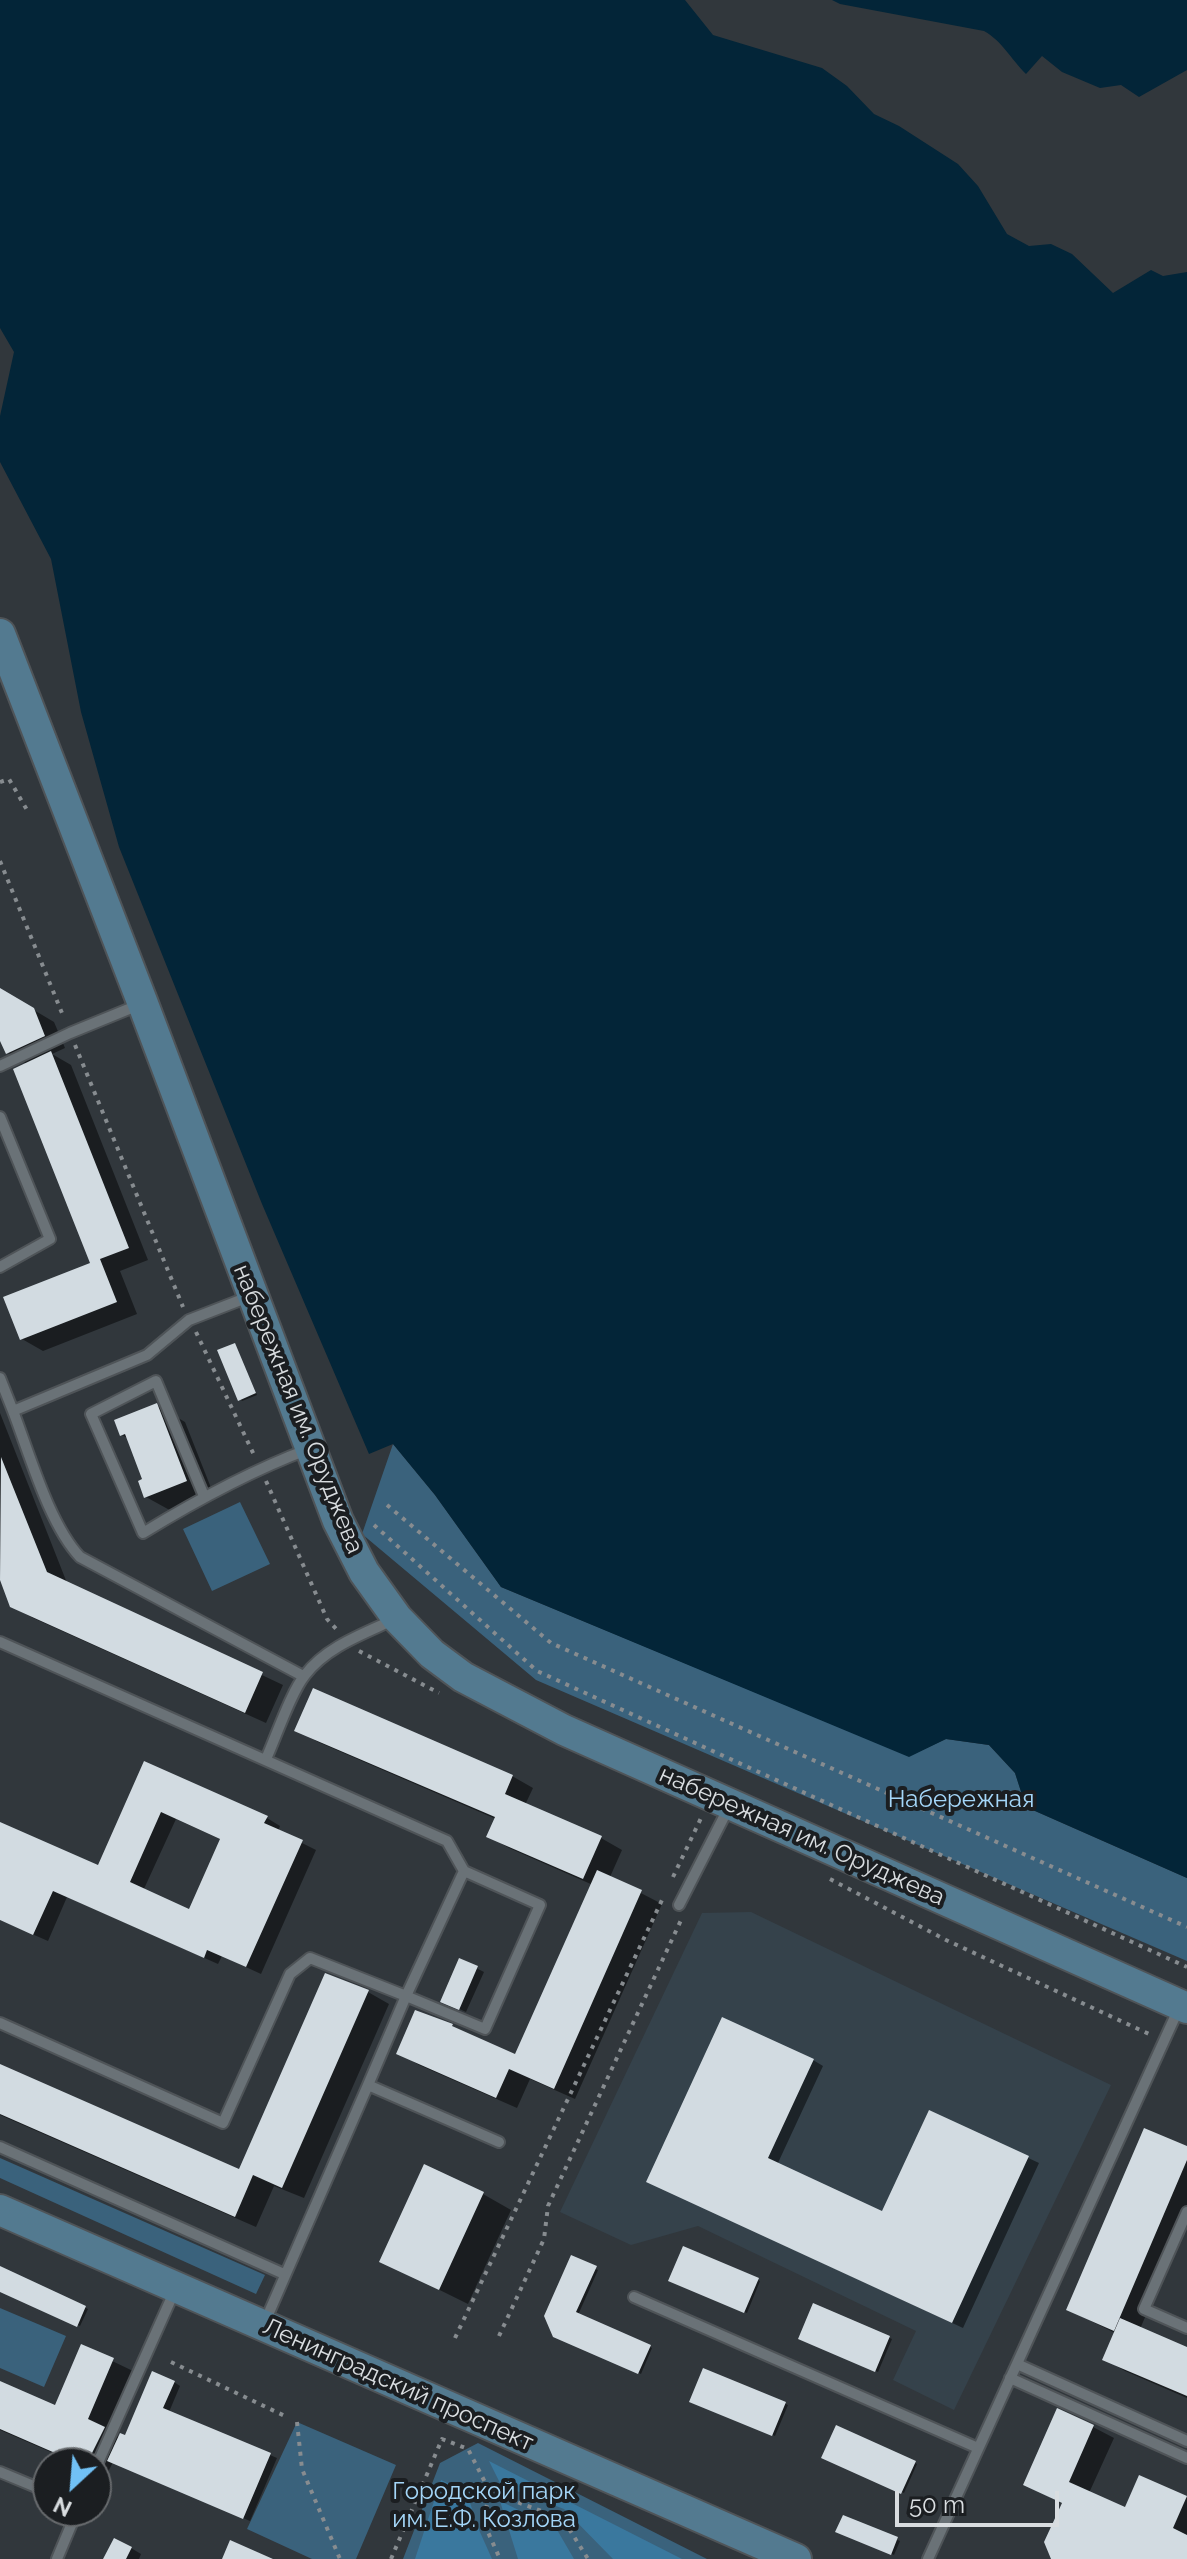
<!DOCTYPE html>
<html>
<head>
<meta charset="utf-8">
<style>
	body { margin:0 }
	#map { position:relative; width:1187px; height:2559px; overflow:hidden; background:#31373c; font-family:Raleway,sans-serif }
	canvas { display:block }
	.north { position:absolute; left:32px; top:2447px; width:80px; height:80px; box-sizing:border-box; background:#1b1e21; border:2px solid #676a6d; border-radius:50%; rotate:206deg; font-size:22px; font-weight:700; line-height:32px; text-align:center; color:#d9dde0 }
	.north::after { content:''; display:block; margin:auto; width:28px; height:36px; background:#71c1f5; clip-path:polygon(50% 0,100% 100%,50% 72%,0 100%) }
	.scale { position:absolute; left:895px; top:2491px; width:164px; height:36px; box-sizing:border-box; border:4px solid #d9dde0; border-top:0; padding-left:10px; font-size:24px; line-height:28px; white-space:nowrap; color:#d9dde0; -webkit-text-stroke:6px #1b1e21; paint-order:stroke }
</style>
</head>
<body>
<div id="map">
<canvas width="1187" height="2559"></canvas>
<div class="north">N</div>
<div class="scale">50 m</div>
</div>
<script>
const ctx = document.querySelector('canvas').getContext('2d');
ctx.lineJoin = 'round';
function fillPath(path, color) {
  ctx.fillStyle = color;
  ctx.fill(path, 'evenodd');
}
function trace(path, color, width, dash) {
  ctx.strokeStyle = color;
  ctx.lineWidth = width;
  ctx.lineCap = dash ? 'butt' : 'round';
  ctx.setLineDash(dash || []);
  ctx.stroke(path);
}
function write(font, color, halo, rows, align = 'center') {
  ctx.font = font + ' Raleway,sans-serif';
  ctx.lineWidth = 8;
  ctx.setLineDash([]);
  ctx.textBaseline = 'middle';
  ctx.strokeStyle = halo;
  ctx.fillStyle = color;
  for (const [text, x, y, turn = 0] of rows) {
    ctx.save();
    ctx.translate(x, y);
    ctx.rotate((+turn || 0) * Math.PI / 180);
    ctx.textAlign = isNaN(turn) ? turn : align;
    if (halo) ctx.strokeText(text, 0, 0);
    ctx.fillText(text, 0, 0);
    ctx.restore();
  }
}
const built = new Path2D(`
	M 751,1912 L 1111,2085 L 954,2410 L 893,2380 L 916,2331 L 698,2226 L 631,2245 L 560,2212 L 702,1913 Z`);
const green = new Path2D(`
	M 393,1444 L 435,1495 L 501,1587 L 909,1756 L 946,1739 L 989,1745 L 1015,1773 L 1026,1807 L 1187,1878 L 1187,1961 L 536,1680 L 362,1534 Z
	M 240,1502 L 270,1564 L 212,1591 L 183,1529 Z
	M 0,2158 L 265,2275 L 256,2294 L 0,2178 Z
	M 0,2308 L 66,2336 L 44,2387 L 0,2368 Z
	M 297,2422 L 396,2465 L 356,2559 L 312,2559 L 247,2529 Z
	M 478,2443 L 707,2559 L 403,2559 L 440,2463 Z`);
const forest = new Path2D(`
	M 489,2461 L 682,2559 L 613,2559 L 564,2509 L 501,2485 Z
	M 441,2480 L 467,2492 L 476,2523 L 492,2559 L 415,2559 Z
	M 500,2501 L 556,2528 L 574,2559 L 518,2559 Z`);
const water = new Path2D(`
	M 0,0 L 685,0 L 713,35 L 822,68 L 847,86 L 874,114 L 899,126 L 958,164 L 978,186 L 1007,234 L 1029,246 L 1051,244 L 1072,254 L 1113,293 L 1151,270 L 1163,276 L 1187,272 L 1187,1878 L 1026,1807 L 1015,1773 L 989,1745 L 946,1739 L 909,1757 L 501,1587 L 435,1495 L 393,1444 L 369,1454 L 262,1204 L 119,847 L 81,712 L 51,559 L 0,462 L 0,416 L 14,352 L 0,328 Z
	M 832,0 L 1187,0 L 1187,70 L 1139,97 L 1121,85 L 1100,88 L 1062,72 L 1042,56 L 1026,74 C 1010,58 1003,42 984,31 L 840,4 Z`);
const shadow = new Path2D(`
	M 0,990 L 54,1022 L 65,1048 L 52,1054 L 71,1065 L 148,1260 L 120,1271 L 137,1314 L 43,1351 L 22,1339 L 93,1264 L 27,1064 L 8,1053 L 0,1040 Z
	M 235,1345 L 257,1395 L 242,1401 L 240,1399 Z
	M 156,1405 L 185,1422 L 215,1498 L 175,1513 L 146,1497 L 145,1480 L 129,1439 L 122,1435 Z
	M 0,1413 L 67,1583 L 283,1685 L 266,1723 L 33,1618 L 11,1606 L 0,1576 Z
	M 297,1730 L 512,1776 L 533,1788 L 525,1805 L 601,1838 L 622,1850 L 610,1877 L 662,1904 L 575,2099 L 530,2079 L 517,2108 L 419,2065 L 399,2053 L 516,2057 L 593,1885 L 509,1848 L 488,1836 L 496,1819 L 318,1742 Z
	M 145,1764 L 267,1818 L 280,1826 L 278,1831 L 316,1850 L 261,1974 L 222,1956 L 218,1964 L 67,1897 L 48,1941 L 0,1920 L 0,1824 L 99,1867 ZM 176,1819 L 222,1840 L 190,1912 L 143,1891 Z
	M 460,1960 L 484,1972 L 466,2012 L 449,2004 Z
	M 326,1975 L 368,1992 L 389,2004 L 304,2198 L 274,2186 L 256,2227 L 0,2115 L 0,2066 L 240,2172 Z
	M 813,2060 L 823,2066 L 777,2165 L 883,2213 L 930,2112 L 1039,2163 L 963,2328 L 659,2187 Z
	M 1187,2149 L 1187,2219 L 1140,2329 L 1187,2349 L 1187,2398 L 1125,2371 L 1104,2359 L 1115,2333 L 1069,2310 Z
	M 483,2194 L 511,2210 L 468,2304 L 381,2261 Z
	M 684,2248 L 760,2281 L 747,2313 L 670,2280 Z
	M 572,2258 L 598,2270 L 578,2315 L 652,2348 L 641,2374 L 558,2338 Z
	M 0,2269 L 88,2309 L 80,2326 L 0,2290 Z
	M 814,2306 L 892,2339 L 878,2372 L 801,2339 Z
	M 83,2347 L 133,2371 L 107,2430 L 120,2438 L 126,2438 L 174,2382 L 180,2386 L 169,2412 L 277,2458 L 250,2521 L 113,2462 L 106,2476 L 96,2472 L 96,2463 L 76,2463 L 0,2430 L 0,2383 L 56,2408 Z
	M 704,2370 L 788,2405 L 775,2436 L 691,2401 Z
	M 1093,2427 L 1114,2438 L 1089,2493 L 1126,2510 L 1140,2477 L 1187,2498 L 1187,2559 L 1053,2559 L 1063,2504 L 1025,2484 Z
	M 837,2428 L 917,2464 L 904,2493 L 823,2457 Z
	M 844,2517 L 900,2541 L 894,2555 L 838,2531 Z
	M 131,2548 L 141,2554 L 139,2559 L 105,2559 Z`);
const building = new Path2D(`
	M 0,988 L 34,1008 L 45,1036 L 6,1054 L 0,1041 Z
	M 51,1051 L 129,1248 L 100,1259 L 117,1302 L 20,1340 L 3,1297 L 90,1263 L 13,1069 Z
	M 235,1343 L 256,1393 L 238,1401 L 217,1350 Z
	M 157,1403 L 187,1481 L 144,1498 L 138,1481 L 142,1479 L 125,1434 L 120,1436 L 114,1420 Z
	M 1,1457 L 47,1572 L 263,1672 L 245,1713 L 10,1607 L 0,1580 Z
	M 313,1688 L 513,1775 L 505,1794 L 602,1836 L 583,1879 L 486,1837 L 495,1817 L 294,1731 Z
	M 144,1761 L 268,1816 L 264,1823 L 303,1840 L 246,1967 L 207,1950 L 204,1958 L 53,1891 L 33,1935 L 0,1920 L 0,1822 L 98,1865 ZM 161,1812 L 220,1839 L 189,1909 L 130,1882 Z
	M 597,1870 L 642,1890 L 554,2089 L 509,2069 L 496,2098 L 396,2054 L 415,2010 L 453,2024 L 452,2026 L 515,2054 Z
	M 459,1958 L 478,1966 L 459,2010 L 440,2002 Z
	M 325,1973 L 369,1990 L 282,2188 L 253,2175 L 235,2217 L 0,2114 L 0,2064 L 239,2169 Z
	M 722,2017 L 814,2059 L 768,2158 L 882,2211 L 929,2110 L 1029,2156 L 952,2323 L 646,2182 Z
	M 1144,2128 L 1187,2146 L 1187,2160 L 1114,2331 L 1066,2310 Z
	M 424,2164 L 484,2192 L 439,2290 L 379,2262 Z
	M 683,2246 L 759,2278 L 744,2313 L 668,2281 Z
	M 571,2255 L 597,2266 L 576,2312 L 651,2345 L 638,2374 L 553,2337 L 544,2316 Z
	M 0,2266 L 86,2306 L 77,2327 L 0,2292 Z
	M 813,2303 L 890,2336 L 875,2372 L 798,2339 Z
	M 1120,2318 L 1187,2347 L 1187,2396 L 1102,2360 Z
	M 81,2344 L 114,2358 L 88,2419 L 105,2427 L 87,2463 L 78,2463 L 0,2429 L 0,2381 L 55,2405 Z
	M 703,2368 L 786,2402 L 772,2436 L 689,2402 Z
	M 152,2371 L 175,2381 L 163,2408 L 271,2453 L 243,2519 L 107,2461 L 120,2433 L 125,2435 Z
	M 1057,2408 L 1094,2425 L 1069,2482 L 1125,2507 L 1139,2475 L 1187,2496 L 1173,2528 L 1187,2535 L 1187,2559 L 1051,2559 L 1044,2542 L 1062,2503 L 1023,2485 Z
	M 836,2425 L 916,2461 L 901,2494 L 821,2458 Z
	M 843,2515 L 898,2537 L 891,2555 L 835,2532 Z
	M 114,2538 L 132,2547 L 126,2559 L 103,2559 Z
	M 230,2540 L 273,2559 L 222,2559 Z`);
const path = new Path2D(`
	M 0,782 L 9,779 L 27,810
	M 0,861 L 64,1018
	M 75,1045 L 183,1307
	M 196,1332 L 254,1455
	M 266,1481 L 327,1619 L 338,1631
	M 387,1505 L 551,1643 L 1187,1927
	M 374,1525 L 537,1671 L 1187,1967
	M 359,1651 L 439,1693
	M 673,1877 L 702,1816
	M 830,1879 L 946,1940 L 1149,2034
	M 499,2336 L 544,2239 L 548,2206 L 682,1918
	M 455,2338 L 662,1900
	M 171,2362 L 287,2417
	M 297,2422 L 302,2469 L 340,2559
	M 490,2492 L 563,2519 L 588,2559
	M 391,2559 L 442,2439 L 468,2449 L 490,2492 L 483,2521 L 500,2559`);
const lane = new Path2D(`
	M 0,1066 L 70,1033 L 141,1004
	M 0,1117 L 50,1239 L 0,1267
	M 0,1378 L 13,1411 L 147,1355 L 189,1320 L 251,1296
	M 13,1411 C 30,1455 49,1524 80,1557 L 303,1676
	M 204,1496 L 156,1381 L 91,1414 L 143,1533 C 197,1500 250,1471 309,1449
	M 0,1642 L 447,1841 L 464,1871 L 540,1905 L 485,2029 L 406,1996 L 368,2085 L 499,2142
	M 266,1759 C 276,1737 291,1692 305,1675 C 326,1647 363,1634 393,1620
	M 679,1905 L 729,1807
	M 0,2023 L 223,2123 L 290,1974 L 310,1958 L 406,1996 L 464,1871
	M 0,2147 L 284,2274
	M 1187,2212 L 1144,2309 L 1187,2328
	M 634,2297 L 978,2448
	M 264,2324 L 368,2085
	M 1017,2364 L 1187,2441
	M 1010,2378 L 1187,2458
	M 96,2467 L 175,2290
	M 0,2472 L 48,2492
	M 57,2559 L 77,2511
	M 928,2559 L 1179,2008`);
const secondary = new Path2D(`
	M 0,634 L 143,1004 L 338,1521 L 364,1572 L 397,1618 L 432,1654 L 463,1677 L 564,1730 L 1187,2008
	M 0,2210 L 796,2559`);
const streetNames = [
	["набережная им. Оруджева",298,1409,68],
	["набережная им. Оруджева",802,1836,24],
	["Ленинградский проспект",398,2385,24]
];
const parkNames = [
	["Набережная",961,1800],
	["Городской парк",484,2492],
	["им. Е.Ф. Козлова",484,2520]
];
fillPath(built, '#35424b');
fillPath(green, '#3a627c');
fillPath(forest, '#3a789e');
fillPath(water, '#032538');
fillPath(shadow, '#0007');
fillPath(building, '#d2dbe1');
trace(lane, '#4f5458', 14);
trace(secondary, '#4f5458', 34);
trace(path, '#878c90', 4, [4, 6]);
trace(lane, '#6a7277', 10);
trace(secondary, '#537a90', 30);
write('24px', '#d9dde0', '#1b1e21', streetNames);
write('24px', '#a4d6f8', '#1b1e21', parkNames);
</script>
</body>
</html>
